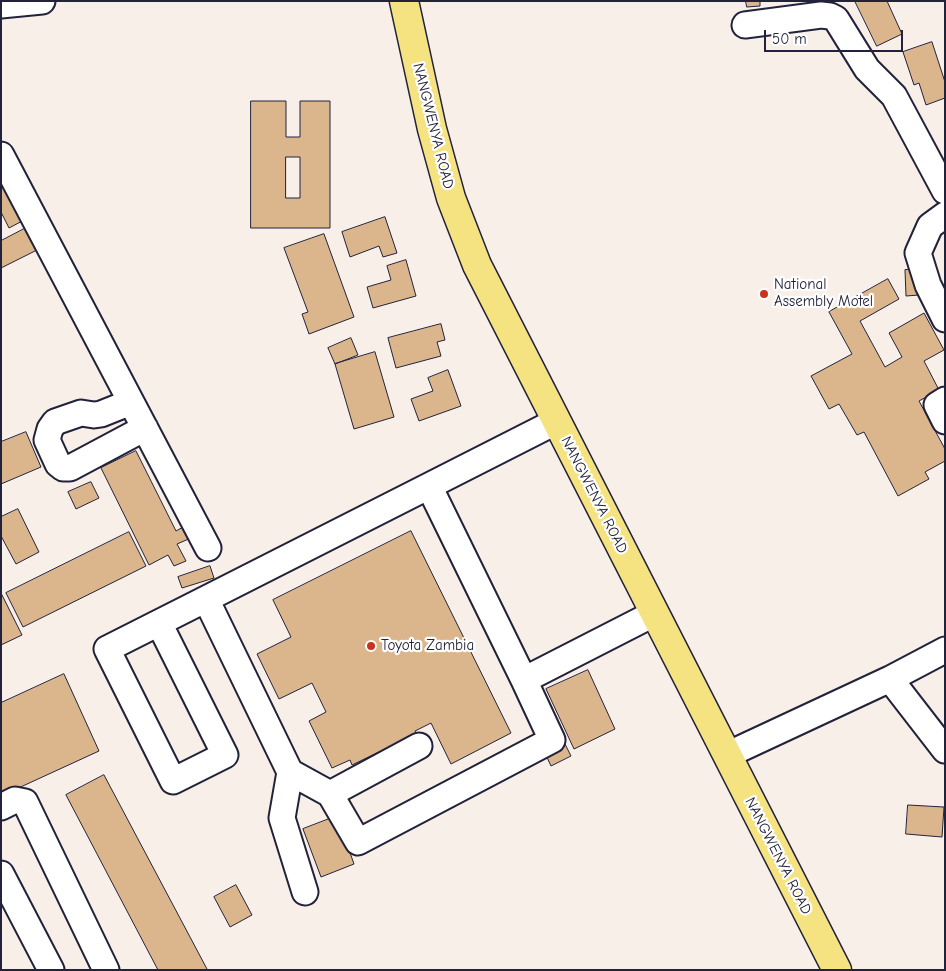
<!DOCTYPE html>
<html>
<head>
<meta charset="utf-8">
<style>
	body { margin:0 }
	#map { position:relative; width:946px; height:971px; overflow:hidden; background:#f8f0e8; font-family:"Comic Neue",sans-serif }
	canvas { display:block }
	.frame { position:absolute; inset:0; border:2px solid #22223b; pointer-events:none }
	.scale { position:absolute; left:764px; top:30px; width:139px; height:22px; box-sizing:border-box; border:2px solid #22223b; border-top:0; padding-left:6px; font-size:15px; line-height:18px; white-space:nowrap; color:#22223b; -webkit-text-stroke:4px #fff; paint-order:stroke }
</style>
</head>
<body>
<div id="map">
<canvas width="946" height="971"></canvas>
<div class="frame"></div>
<div class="scale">50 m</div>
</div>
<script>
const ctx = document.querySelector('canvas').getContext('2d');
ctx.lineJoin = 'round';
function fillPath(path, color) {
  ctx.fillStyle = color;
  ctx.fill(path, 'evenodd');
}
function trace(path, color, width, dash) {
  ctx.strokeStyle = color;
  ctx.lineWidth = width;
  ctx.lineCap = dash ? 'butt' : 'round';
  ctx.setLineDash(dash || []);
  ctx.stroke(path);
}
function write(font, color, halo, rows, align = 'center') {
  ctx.font = font + ' "Comic Neue",sans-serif';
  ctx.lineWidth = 4.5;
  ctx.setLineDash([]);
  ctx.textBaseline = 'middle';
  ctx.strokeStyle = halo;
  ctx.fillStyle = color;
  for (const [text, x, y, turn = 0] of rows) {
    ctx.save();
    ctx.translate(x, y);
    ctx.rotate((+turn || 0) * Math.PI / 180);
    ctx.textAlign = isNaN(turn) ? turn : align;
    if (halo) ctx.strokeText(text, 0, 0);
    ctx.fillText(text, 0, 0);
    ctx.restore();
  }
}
const building = new Path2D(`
	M 746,1 L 760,1 L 760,6 L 747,7 Z
	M 855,1 L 887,1 L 902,34 L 877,46 Z
	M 932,42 L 945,82 L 945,98 L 926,105 L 919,83 L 914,85 L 903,52 Z
	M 251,101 L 286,101 L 286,137 L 300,137 L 300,101 L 330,101 L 330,228 L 251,228 ZM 286,157 L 300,157 L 300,198 L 286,198 Z
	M 10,181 L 28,218 L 9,228 L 1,212 L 1,186 Z
	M 385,217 L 397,253 L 383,257 L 379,246 L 350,257 L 342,232 Z
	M 26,228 L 37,250 L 1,268 L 1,241 Z
	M 324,234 L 354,317 L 309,334 L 302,314 L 308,312 L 284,248 Z
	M 406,260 L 416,296 L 373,308 L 367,287 L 391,280 L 387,266 Z
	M 917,269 L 919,295 L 906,296 L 905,270 Z
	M 888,279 L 899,299 L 860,321 L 885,367 L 902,357 L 889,333 L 924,313 L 944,350 L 924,361 L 939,390 L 919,401 L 945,449 L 945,461 L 925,472 L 929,479 L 898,496 L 864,432 L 857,435 L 839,404 L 829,409 L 811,376 L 852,354 L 829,312 Z
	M 441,324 L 445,340 L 437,342 L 441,356 L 396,368 L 388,338 Z
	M 351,338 L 358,355 L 335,364 L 328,348 Z
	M 375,352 L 394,417 L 354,429 L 335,364 Z
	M 448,370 L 461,406 L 419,421 L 411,399 L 433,391 L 428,378 Z
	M 26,432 L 41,467 L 1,484 L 1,442 Z
	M 136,451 L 176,531 L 185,526 L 191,538 L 177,544 L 186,561 L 174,566 L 168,555 L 149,565 L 101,468 Z
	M 91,482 L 99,498 L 76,509 L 68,492 Z
	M 18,509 L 39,552 L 16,564 L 1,536 L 1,517 Z
	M 411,531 L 511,733 L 451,764 L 431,723 L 415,731 L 416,734 L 352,765 L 350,760 L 332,768 L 309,721 L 326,712 L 312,683 L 279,699 L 257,654 L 291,637 L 273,600 Z
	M 129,532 L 146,566 L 23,627 L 6,593 Z
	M 210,566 L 214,578 L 182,588 L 178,577 Z
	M 1,593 L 22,635 L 1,645 Z
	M 588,670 L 615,729 L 574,749 L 546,689 Z
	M 64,674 L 99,751 L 1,796 L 1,703 Z
	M 564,742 L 571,756 L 551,766 L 544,751 Z
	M 104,775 L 207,969 L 207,970 L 158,970 L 66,795 Z
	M 908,805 L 944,807 L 942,837 L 906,834 Z
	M 337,816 L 354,864 L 321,877 L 303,829 Z
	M 236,885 L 252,915 L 230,927 L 214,897 Z`);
const minor = new Path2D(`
	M 1,5 L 42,1
	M 745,25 L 821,15 L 830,16 L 836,19 L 867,69 L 894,96 L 945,191
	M 1,155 L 208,548
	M 945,215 L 930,226 L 918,253 L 928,285 L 945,319
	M 945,400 L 937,405 L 945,421
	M 131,402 L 101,414 L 94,415 L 81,413 L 55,422 L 50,429 L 47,440 L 58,464 L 63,468 L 70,468 L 145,428
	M 557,421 L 429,486 L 524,680 L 655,613
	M 429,486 L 206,599 L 290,772 L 330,794 L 358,842 L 552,740 L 524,680
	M 159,623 L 225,755 L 173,781 L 107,649 L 206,599
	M 890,679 L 945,750
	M 727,755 L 890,679 L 945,650
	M 290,772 L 282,818 L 305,892
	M 330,794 L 419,746
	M 1,807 L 15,800 L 25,802 L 106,970
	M 1,874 L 51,970`);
const major = new Path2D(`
	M 404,1 L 432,129 L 451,198 L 477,265 L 837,970`);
const markers = [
	[764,294,5,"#c8321e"],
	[371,646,5,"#c8321e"]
];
const streetNames = [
	["NANGWENYA ROAD",433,126,76],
	["NANGWENYA ROAD",594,495,63],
	["NANGWENYA ROAD",778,856,63]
];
const poiNames = [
	["National",774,285],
	["Assembly Motel",774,302],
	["Toyota Zambia",381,646]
];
fillPath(building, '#dbb58c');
trace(building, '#22223b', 1);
trace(minor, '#22223b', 29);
trace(major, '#22223b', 31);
trace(minor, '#fff', 25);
trace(major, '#f5e381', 28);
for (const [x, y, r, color] of markers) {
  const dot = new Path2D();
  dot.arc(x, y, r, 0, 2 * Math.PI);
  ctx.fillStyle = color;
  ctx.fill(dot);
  trace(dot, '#fff', 2);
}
write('15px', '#22223b', '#fff', streetNames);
write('15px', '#22223b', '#fff', poiNames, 'left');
</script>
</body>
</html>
